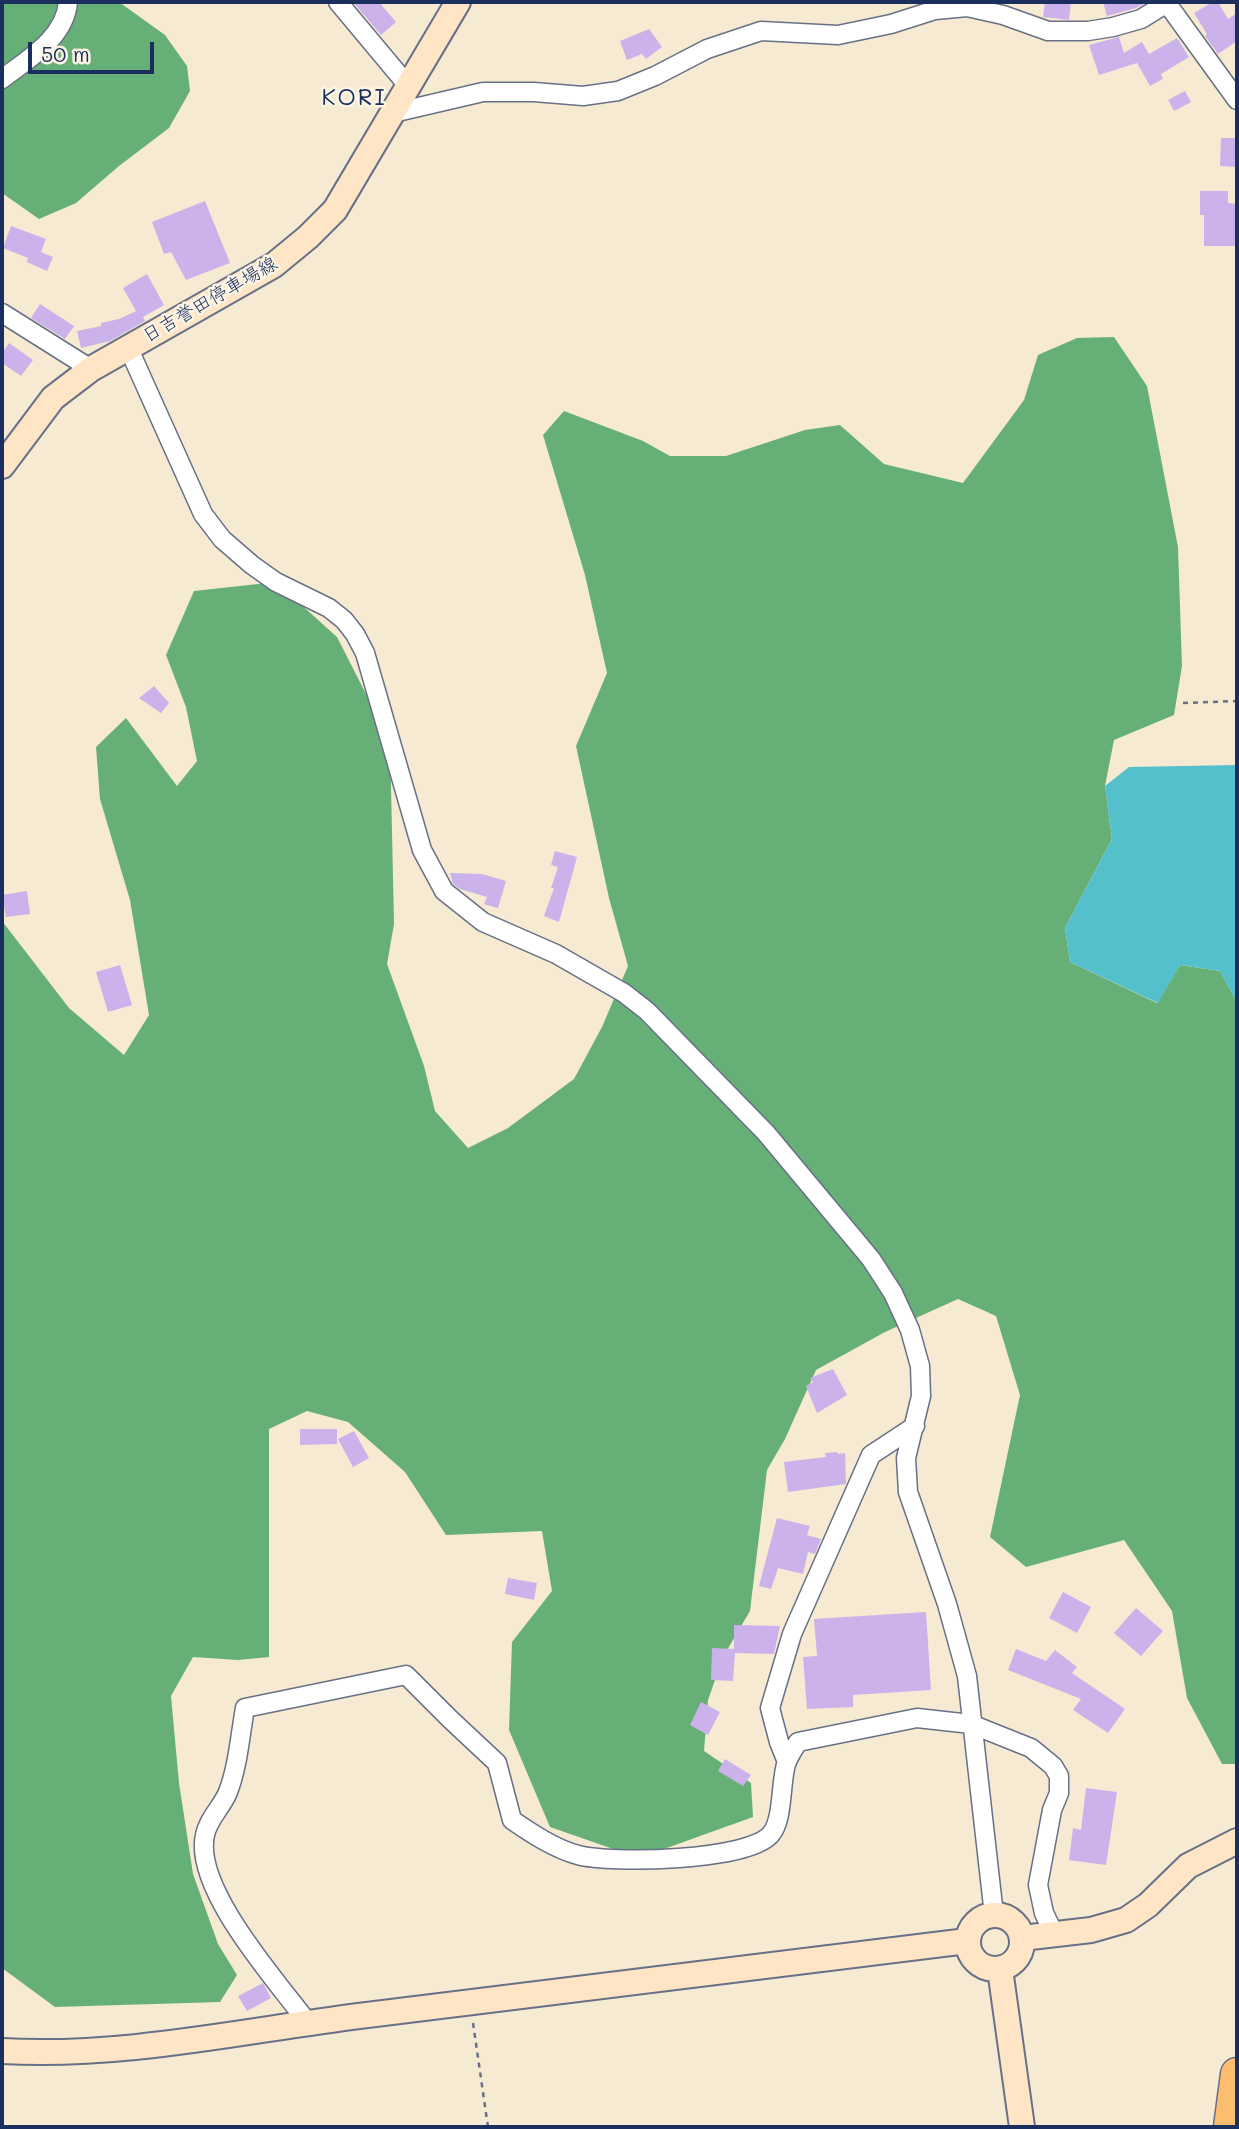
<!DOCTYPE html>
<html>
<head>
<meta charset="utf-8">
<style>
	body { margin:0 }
	#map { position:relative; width:1239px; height:2129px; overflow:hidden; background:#f6ead2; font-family:Mali,sans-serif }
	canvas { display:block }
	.frame { position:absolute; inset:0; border:4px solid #1b2f5e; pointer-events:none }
	.scale { position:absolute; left:28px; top:42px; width:126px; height:32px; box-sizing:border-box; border:4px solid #1b2f5e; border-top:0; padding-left:9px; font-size:21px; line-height:24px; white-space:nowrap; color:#1b2f5e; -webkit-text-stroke:5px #fcf5e5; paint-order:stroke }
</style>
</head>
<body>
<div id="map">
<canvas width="1239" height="2129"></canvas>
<div class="frame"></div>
<div class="scale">50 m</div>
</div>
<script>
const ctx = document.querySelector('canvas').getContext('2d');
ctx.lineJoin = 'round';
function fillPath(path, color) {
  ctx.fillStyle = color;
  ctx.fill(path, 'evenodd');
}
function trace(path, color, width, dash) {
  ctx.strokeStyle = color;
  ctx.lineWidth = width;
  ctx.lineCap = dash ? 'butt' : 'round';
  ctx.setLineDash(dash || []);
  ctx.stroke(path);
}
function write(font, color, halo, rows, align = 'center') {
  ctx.font = font + ' Mali,"Klee One",sans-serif';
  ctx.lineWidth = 5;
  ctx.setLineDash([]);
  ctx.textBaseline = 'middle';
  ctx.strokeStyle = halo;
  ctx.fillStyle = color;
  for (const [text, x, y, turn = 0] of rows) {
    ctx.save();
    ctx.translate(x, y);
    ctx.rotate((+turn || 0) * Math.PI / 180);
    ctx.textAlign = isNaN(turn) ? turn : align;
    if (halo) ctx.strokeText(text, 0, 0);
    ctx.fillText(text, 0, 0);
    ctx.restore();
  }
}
const forest = new Path2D(`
	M 2,2 L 119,2 L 165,35 L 187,66 L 190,91 L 169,128 L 119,166 L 76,203 L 39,219 L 2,193 Z
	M 1114,337 L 1147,386 L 1178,547 L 1182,666 L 1174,715 L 1114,740 L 1105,786 L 1112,839 L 1065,928 L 1070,962 L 1157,1003 L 1180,965 L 1220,971 L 1237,1002 L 1237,1764 L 1222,1764 L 1187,1698 L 1172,1611 L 1124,1540 L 1026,1567 L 990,1537 L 1020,1395 L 996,1316 L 958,1299 L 885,1332 L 816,1370 L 785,1439 L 767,1470 L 750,1611 L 723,1657 L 708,1700 L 704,1751 L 751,1783 L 753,1817 L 639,1858 L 550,1827 L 509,1730 L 512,1642 L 552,1591 L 542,1531 L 446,1535 L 405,1472 L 348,1422 L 307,1411 L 269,1429 L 269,1657 L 238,1660 L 193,1657 L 171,1696 L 179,1783 L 193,1874 L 218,1944 L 237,1975 L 220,2002 L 55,2007 L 2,1968 L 2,921 L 69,1008 L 124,1055 L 149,1015 L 130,900 L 100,799 L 96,747 L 126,718 L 177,786 L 197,761 L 186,707 L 166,655 L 194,591 L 276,582 L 337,637 L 390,741 L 394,924 L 387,964 L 424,1066 L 435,1111 L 468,1148 L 508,1128 L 574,1079 L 602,1027 L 628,966 L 609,898 L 576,746 L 607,673 L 585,575 L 543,435 L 564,411 L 643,441 L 670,456 L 726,456 L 805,430 L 840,425 L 884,464 L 963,483 L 1024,400 L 1038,355 L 1077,338 Z`);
const water = new Path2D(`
	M 1237,765 L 1237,1002 L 1220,971 L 1180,965 L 1158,1003 L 1070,962 L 1065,928 L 1112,839 L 1105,786 L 1129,767 Z`);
const building = new Path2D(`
	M 353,2 L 379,2 L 396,22 L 381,35 Z
	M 1045,2 L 1071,2 L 1069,20 L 1043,17 Z
	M 1103,2 L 1147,2 L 1136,8 L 1107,16 Z
	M 1213,2 L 1218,2 L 1228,19 L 1237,13 L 1237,41 L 1218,54 L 1205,36 L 1207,34 L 1194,13 Z
	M 649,29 L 662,47 L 646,59 L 642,54 L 627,60 L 620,41 Z
	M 1119,37 L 1124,53 L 1142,42 L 1149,54 L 1177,38 L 1189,57 L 1161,74 L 1163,79 L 1150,86 L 1137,63 L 1099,75 L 1089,45 Z
	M 1185,91 L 1191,102 L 1174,111 L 1168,100 Z
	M 1221,138 L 1237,138 L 1237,167 L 1220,166 Z
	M 1200,191 L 1228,191 L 1228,203 L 1237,204 L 1237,246 L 1204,246 L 1204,215 L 1200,215 Z
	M 205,201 L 230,263 L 186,280 L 171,252 L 164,254 L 152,222 Z
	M 11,226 L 46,239 L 41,252 L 53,257 L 47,271 L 27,262 L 28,258 L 3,248 Z
	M 147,274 L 164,305 L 143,317 L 145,321 L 110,341 L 81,348 L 77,331 L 101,326 L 101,323 L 119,319 L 136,311 L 123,288 Z
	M 40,304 L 74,326 L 65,339 L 31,318 Z
	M 9,343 L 33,360 L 21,376 L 2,363 L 2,353 Z
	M 154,686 L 169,703 L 161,713 L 139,698 Z
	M 555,851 L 577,857 L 559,922 L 544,916 L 554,888 L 551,888 L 558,867 L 551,865 Z
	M 450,873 L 482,874 L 506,881 L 498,908 L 484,904 L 487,897 L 460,889 L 453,884 Z
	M 27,891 L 30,914 L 6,917 L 2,895 Z
	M 120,965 L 132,1005 L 108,1012 L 96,972 Z
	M 833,1369 L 847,1395 L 817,1413 L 806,1386 L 813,1382 L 810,1378 Z
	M 300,1429 L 337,1429 L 337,1444 L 300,1445 Z
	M 354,1431 L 369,1458 L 353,1467 L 338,1439 Z
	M 837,1452 L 838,1454 L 845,1453 L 846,1484 L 788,1492 L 784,1462 L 826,1457 L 825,1453 Z
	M 777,1518 L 810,1526 L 807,1535 L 821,1539 L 815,1554 L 808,1552 L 803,1574 L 778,1568 L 771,1589 L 759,1586 Z
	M 508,1578 L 537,1583 L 534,1600 L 505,1594 Z
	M 1063,1592 L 1091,1607 L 1077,1633 L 1049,1618 Z
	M 1136,1608 L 1163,1631 L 1141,1656 L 1114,1633 Z
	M 926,1612 L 931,1690 L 853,1695 L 853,1707 L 807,1709 L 803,1657 L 817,1656 L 814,1619 Z
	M 734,1625 L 780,1626 L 774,1654 L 735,1653 L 733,1681 L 711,1680 L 712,1648 L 734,1649 Z
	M 1016,1649 L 1046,1661 L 1055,1650 L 1077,1667 L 1072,1673 L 1125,1709 L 1108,1733 L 1073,1710 L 1081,1699 L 1008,1670 Z
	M 701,1702 L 720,1712 L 708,1735 L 690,1725 Z
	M 725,1759 L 751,1775 L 743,1786 L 718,1771 Z
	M 1086,1788 L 1117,1792 L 1106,1865 L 1069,1860 L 1073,1828 L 1081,1830 Z
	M 263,1983 L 271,1998 L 247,2011 L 238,1996 Z`);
const path = new Path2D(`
	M 1183,703 L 1237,701
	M 473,2023 L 488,2127`);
const street = new Path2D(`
	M 338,2 L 409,87
	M 1166,2 L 1237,100
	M 2,79 C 28,59 65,38 68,2
	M 393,113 L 483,92 L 534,92 L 583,96 L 618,91 L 655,76 L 707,49 L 761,31 L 838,35 L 891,24 L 935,10 L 967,7 L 1003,15 L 1048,31 L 1088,31 L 1113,27 L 1141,19 L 1167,3
	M 2,313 L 91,369
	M 128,347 L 203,514 L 222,539 L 252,565 L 276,582 L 329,608 L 344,620 L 355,634 L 365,653 L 422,850 L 444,891 L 483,922 L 556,954 L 624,993 L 647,1011 L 766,1133 L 871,1259 L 893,1293 L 910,1330 L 920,1366 L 921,1396 L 906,1458 L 908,1492 L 947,1604 L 967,1676 L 994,1915
	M 787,1762 L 779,1742 L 770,1708 L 792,1634 L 871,1455 L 915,1426
	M 308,2023 C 276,1980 193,1888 205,1835 C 208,1819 222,1807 228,1792 C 238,1766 240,1736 245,1708 L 406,1675 L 450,1719 L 497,1763 L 512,1820 C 531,1833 555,1849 578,1855 C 611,1864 749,1861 771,1834 C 784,1819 780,1779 787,1761 C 790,1755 794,1748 798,1742 L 917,1718 L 971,1724 L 1031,1748 L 1053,1766 L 1059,1776 L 1059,1793 L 1052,1810 L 1038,1885 L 1044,1913 L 1055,1936`);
const secondary = new Path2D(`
	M 2,466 L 53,398 L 91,369 L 274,265 L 308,237 L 335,210 L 458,2
	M968 1942a27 27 0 1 1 54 0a27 27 0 1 1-54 0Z
	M 1022,1938 L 1091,1930 L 1126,1920 L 1148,1905 L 1188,1866 L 1237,1841
	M 1000,1969 L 1022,2127
	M 2,2051 C 121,2058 241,2031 359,2016 C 561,1990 764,1966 967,1941`);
const highway = new Path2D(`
	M 1230,2127 L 1237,2074`);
const streetNames = [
	["日吉誉田停車場線",210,300,-30]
];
const quarterNames = [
	["KORI",354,98]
];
fillPath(forest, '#66b078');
fillPath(water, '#53c0cc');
fillPath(building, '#cbb2eb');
trace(street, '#687087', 21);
trace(secondary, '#687087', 28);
trace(highway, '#687087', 35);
trace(path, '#687087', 2.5, [5, 5]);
trace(street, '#fff', 18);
trace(secondary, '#fee5c5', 24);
trace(highway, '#fcbd6f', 32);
write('19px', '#1b2f5e', '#fcf5e5', streetNames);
ctx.letterSpacing = '2px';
write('23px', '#1b2f5e', '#fcf5e5', quarterNames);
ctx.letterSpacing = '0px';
</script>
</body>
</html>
